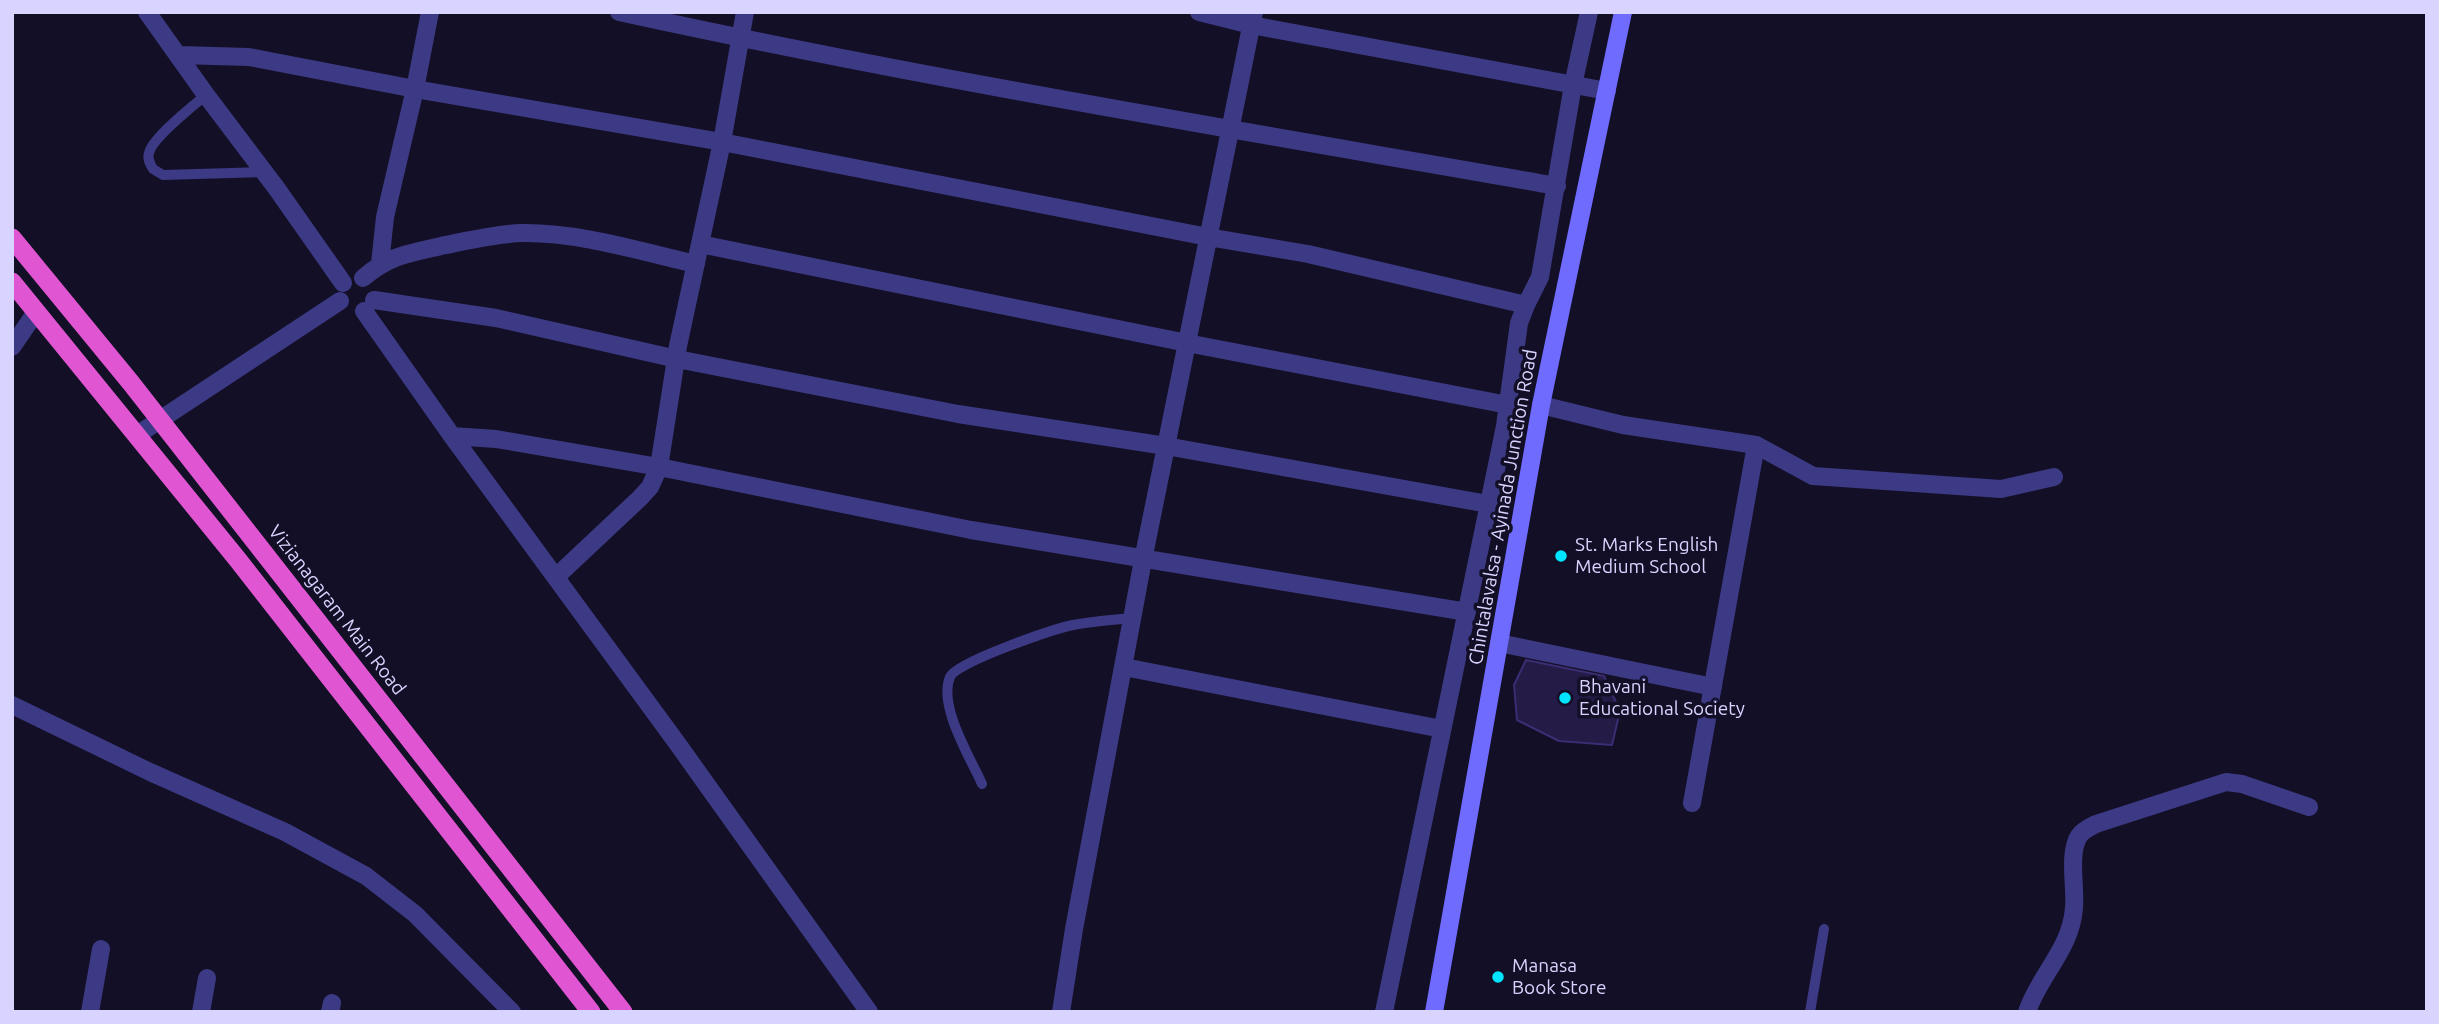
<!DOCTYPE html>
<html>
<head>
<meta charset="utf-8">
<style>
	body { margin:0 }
	#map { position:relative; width:2439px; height:1024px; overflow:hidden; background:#130f26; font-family:Ubuntu,sans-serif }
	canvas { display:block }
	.frame { position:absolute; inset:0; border:14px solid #d9d4ff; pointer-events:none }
</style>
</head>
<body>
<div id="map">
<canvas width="2439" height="1024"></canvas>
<div class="frame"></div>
</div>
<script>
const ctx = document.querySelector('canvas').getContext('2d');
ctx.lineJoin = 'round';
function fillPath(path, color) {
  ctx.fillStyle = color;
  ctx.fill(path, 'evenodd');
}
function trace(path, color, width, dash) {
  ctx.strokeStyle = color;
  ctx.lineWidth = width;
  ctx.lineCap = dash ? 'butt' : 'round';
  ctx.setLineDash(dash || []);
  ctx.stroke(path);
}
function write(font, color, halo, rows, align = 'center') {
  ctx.font = font + ' Ubuntu,sans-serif';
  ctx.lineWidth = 7;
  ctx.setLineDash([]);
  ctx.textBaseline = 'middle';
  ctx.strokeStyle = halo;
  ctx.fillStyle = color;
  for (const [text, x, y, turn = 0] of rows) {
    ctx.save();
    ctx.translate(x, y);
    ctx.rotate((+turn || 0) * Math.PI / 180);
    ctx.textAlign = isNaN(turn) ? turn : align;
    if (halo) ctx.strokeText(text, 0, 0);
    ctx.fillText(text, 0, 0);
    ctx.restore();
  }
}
const building = new Path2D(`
	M 1526,660 L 1604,676 L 1620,711 L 1612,745 L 1559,741 L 1517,720 L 1514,685 Z`);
const service = new Path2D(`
	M 206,95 C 193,106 152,138 149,153 C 147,159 150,164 153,169 L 163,175 L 265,172
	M 982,784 C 970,757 938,706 950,677 C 956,662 1054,629 1073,625 C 1093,621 1113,620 1132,618
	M 1810,1012 L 1824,929`);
const minor = new Path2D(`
	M 147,12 L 206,95 L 277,189 L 343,283
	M 619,12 C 930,80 1244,131 1557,186
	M 1199,12 L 1251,25 L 1607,91
	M 179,55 L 249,57 L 415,89 L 722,142 L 1208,237 L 1308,254 L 1526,305
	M 700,244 L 1187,343 L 1508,405
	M 380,264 L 385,217 L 415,89 L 430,12
	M 363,278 C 390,255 408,254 441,246 C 466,241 495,234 521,233 C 579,232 639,251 696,264
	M 374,300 L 496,318 L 677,359 L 958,414 L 1166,446 L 1488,504
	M 364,311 L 452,436 L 677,743 L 869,1012
	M 12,347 L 36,312
	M 1541,405 L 1623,425 L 1756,445 L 1813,476 L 2001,489 L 2054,477
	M 137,435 L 340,301
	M 452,436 L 496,439 L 659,467 L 971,530 L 1467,612
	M 557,576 L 640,498 L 650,487 L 659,467 L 678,346 L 722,142 L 745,12
	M 1499,643 L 1713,687
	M 1124,667 L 1442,729
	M 1692,803 L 1756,445
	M 90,1012 L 101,949
	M 201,1012 L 207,978
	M 330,1012 L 332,1003
	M 1061,1012 L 1074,929 L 1143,560 L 1254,12
	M 1384,1012 L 1505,426 L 1519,323 L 1526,305 L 1540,277 L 1573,85 L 1589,12
	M 2027,1012 C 2040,974 2071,949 2074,908 C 2076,888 2068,853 2079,836 C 2083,830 2090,827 2096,824 L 2226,782 L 2242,784 L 2309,807`);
const tertiary = new Path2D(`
	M 12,705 L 150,772 L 285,832 L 366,876 L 415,914 L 512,1012`);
const secondary = new Path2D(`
	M 1434,1012 L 1541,405 L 1623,12`);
const trunk = new Path2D(`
	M 12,238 L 131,383 L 623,1012
	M 12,282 L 238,560 L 591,1012`);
const markers = [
	[1561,556,7,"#00e5ff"],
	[1565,698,7,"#00e5ff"],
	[1498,977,7,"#00e5ff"]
];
const streetNames = [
	["Chintalavalsa - Ayinada Junction Road",1503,507,-80],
	["Vizianagaram Main Road",337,610,52]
];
const poiNames = [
	["St. Marks English",1575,545],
	["Medium School",1575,567],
	["Bhavani",1579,687],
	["Educational Society",1579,709],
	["Manasa",1512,966],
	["Book Store",1512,988]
];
fillPath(building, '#241b47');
trace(building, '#3b2d73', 2);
trace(service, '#3d3a85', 10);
trace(minor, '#3d3a85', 18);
trace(tertiary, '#3d3a85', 18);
trace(secondary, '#6f6bff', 18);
trace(trunk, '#e055d1', 19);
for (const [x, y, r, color] of markers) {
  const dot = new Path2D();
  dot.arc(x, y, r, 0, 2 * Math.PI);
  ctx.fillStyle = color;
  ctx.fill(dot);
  trace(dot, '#130f26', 2.5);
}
write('19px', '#d9d4ff', '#130f26', streetNames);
write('19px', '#d9d4ff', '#130f26', poiNames, 'left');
</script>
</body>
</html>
